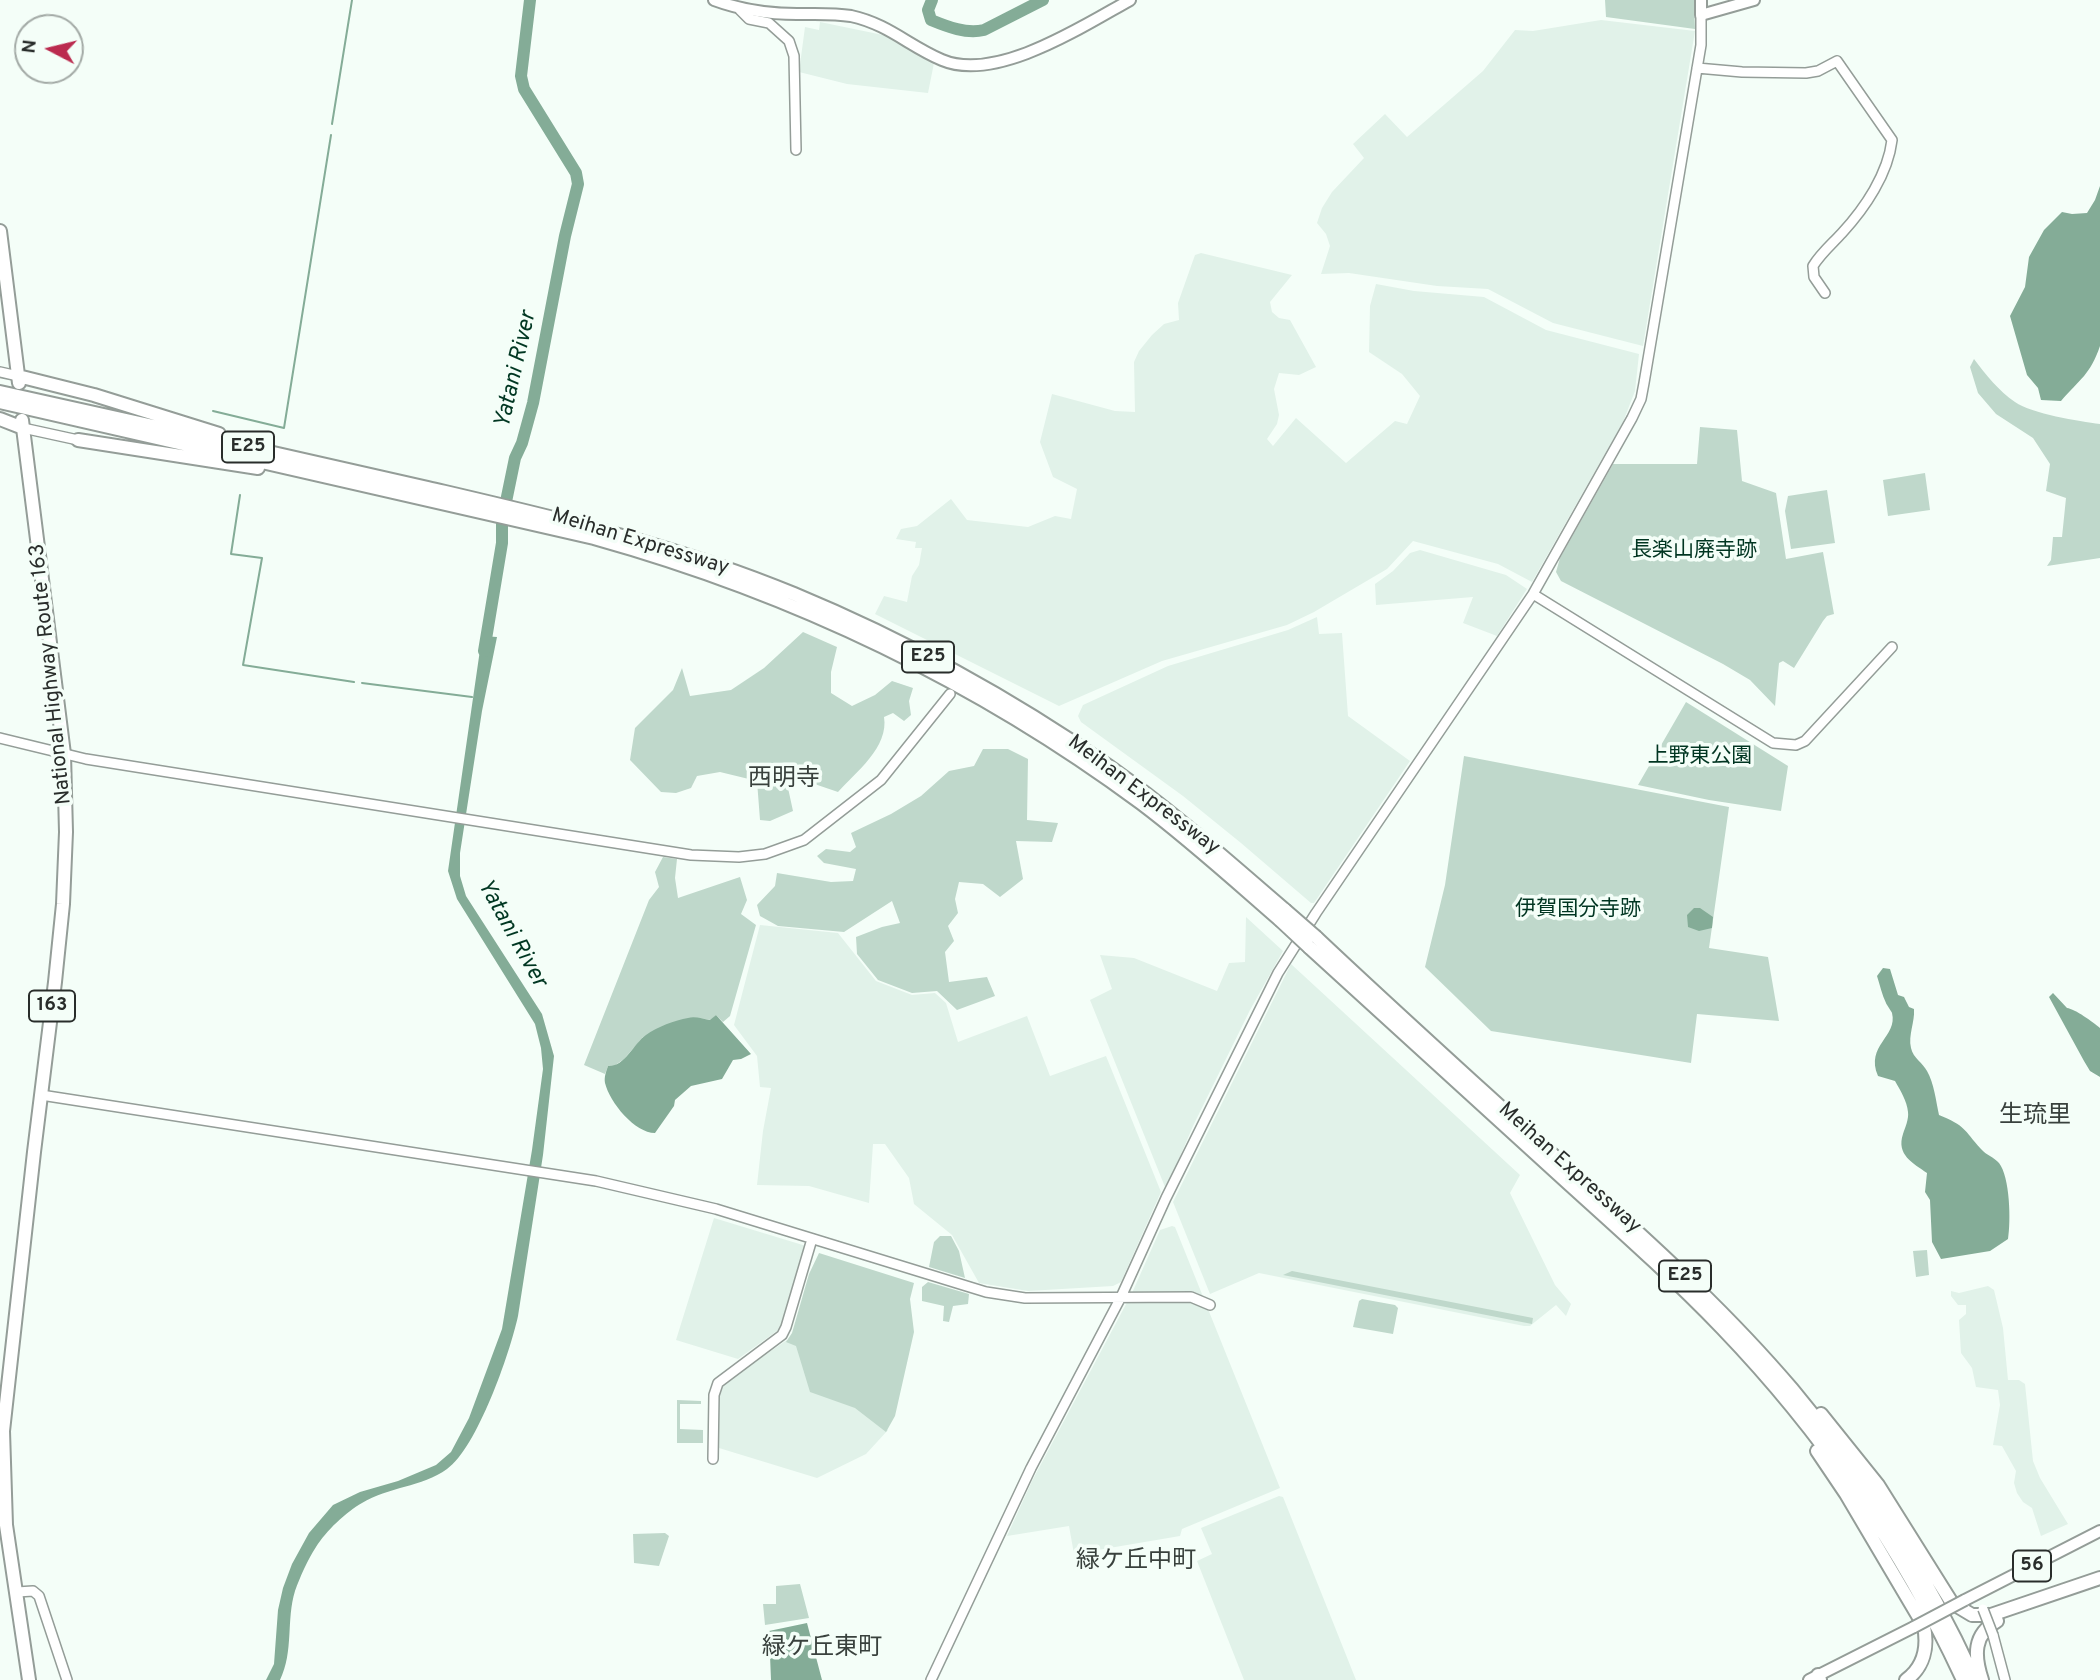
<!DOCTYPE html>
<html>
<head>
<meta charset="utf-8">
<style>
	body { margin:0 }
	#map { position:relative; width:2100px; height:1680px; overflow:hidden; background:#f4fef8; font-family:Overpass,sans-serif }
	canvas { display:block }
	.north { position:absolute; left:14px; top:14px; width:70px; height:70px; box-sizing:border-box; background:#f4fef8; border:2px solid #a3aaa6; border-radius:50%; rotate:277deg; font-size:19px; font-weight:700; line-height:28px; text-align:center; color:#292d2b }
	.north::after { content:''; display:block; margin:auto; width:24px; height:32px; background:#bb2b4f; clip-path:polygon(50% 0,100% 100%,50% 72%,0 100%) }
</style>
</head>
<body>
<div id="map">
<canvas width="2100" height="1680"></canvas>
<div class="north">N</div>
</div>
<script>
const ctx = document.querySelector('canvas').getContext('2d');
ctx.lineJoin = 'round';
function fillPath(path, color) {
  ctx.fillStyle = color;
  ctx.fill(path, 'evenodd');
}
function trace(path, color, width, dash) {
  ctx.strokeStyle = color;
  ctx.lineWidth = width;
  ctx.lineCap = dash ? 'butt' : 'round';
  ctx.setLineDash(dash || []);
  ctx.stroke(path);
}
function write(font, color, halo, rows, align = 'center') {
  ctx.font = font + ' Overpass,"Noto Sans JP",sans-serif';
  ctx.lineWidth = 7;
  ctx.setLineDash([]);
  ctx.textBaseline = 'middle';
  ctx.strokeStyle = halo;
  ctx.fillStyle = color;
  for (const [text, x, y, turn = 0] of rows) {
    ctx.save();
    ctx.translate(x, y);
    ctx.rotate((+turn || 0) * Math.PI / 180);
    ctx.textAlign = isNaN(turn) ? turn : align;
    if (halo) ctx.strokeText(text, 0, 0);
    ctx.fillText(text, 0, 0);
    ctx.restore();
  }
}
const built = new Path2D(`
	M 1601,20 L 1695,31 L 1643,346 L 1553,323 L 1488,289 L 1437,286 L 1349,273 L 1321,274 L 1330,246 L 1326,234 L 1317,223 L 1322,208 L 1332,192 L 1364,158 L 1353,144 L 1385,114 L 1407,137 L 1483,71 L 1515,30 L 1533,31 Z
	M 820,22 L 883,35 L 934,63 L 928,93 L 847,84 L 799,72 L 805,27 L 819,30 Z
	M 1201,253 L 1292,275 L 1270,302 L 1272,312 L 1279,318 L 1290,320 L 1316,367 L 1299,375 L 1279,373 L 1274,389 L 1279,415 L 1277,424 L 1267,439 L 1273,446 L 1296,418 L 1346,463 L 1395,421 L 1407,424 L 1420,396 L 1402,374 L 1369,352 L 1370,306 L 1376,284 L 1414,291 L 1484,297 L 1546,330 L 1639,354 L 1635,391 L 1623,422 L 1532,582 L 1498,564 L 1413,541 L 1387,569 L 1314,612 L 1287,625 L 1162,661 L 1059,706 L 875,614 L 884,596 L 907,602 L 912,576 L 919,565 L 922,548 L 915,548 L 916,542 L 896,539 L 901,529 L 917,526 L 951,499 L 967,520 L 1028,527 L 1055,516 L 1071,519 L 1077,489 L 1053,477 L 1040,442 L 1052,394 L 1115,411 L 1135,412 L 1134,362 L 1139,351 L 1152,335 L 1164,324 L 1179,320 L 1178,303 L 1195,255 Z
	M 1420,550 L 1506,575 L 1527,589 L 1497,636 L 1463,623 L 1473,597 L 1376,605 L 1375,584 L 1393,571 L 1410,553 Z
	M 1317,617 L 1319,634 L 1342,633 L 1348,716 L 1410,761 L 1314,903 L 1311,903 L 1241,843 L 1183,796 L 1081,722 L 1078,716 L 1083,705 L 1168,666 L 1288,630 Z
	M 1246,917 L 1283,951 L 1250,1010 L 1193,1126 L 1167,1187 L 1165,1187 L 1090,1000 L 1112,989 L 1100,955 L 1134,958 L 1217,991 L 1229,963 L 1245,962 Z
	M 760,925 L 838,933 L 876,981 L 912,995 L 935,993 L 946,1003 L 958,1042 L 1027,1016 L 1050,1076 L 1106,1056 L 1161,1192 L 1121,1282 L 1113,1286 L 1028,1291 L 979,1283 L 952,1235 L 914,1204 L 909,1178 L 885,1144 L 873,1144 L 869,1203 L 809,1186 L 757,1185 L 763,1131 L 771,1088 L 760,1087 L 757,1056 L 734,1025 Z
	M 1291,964 L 1520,1175 L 1510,1193 L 1555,1285 L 1571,1304 L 1566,1316 L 1556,1305 L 1530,1326 L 1524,1326 L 1259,1273 L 1210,1294 L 1173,1202 Z
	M 714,1218 L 806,1246 L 781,1328 L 738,1359 L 676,1340 Z
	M 1172,1226 L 1175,1227 L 1280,1488 L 1182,1529 L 1180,1536 L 1074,1554 L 1069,1526 L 1007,1536 L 1032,1481 L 1132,1293 L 1160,1230 Z
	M 1988,1286 L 1994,1290 L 2003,1328 L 2008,1380 L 2019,1380 L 2025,1384 L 2033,1461 L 2040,1478 L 2068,1524 L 2041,1536 L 2032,1508 L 2023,1502 L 2017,1493 L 2014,1483 L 2016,1471 L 2002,1446 L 1993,1445 L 2000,1405 L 1998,1390 L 1976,1387 L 1972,1368 L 1961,1353 L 1959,1320 L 1966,1314 L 1966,1305 L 1958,1305 L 1951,1296 L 1951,1291 L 1959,1293 Z
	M 787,1340 L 797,1344 L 858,1408 L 888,1430 L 866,1454 L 817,1478 L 719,1448 L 719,1393 L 724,1383 Z
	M 1279,1496 L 1283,1497 L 1356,1680 L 1244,1680 L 1197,1561 L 1212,1554 L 1201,1528 Z`);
const green = new Path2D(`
	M 1605,0 L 1694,0 L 1695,29 L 1606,17 Z
	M 1974,359 C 1986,375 1999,391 2015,402 C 2032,414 2079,421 2100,424 L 2100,558 L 2047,566 L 2051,560 L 2053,537 L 2062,537 L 2066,498 L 2046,491 L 2050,464 L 2033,438 L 1996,414 L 1978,393 L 1970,367 Z
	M 1700,427 L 1737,430 L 1742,481 L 1776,493 L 1786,559 L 1823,552 L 1834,614 L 1827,616 L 1823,621 L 1794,668 L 1783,661 L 1779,663 L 1775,706 L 1750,680 L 1723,664 L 1561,581 L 1556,572 L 1560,558 L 1613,464 L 1697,464 Z
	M 1925,473 L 1930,510 L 1888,516 L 1883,480 Z
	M 1827,490 L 1835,543 L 1791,549 L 1785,511 L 1788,496 Z
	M 803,632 L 837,647 L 831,672 L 831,693 L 852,706 L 875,695 L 892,681 L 913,688 L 909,701 L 911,715 L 904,721 L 893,713 L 884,717 C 889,747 856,772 838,792 L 794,777 L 788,788 L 793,811 L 770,821 L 760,820 L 757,781 L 720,772 L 697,776 L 691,788 L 676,793 L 661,792 L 630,760 L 635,728 L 673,690 L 682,668 L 690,696 L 731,690 L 764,668 Z
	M 1686,702 L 1788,766 L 1781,811 L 1709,800 L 1638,785 Z
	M 983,749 L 1008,749 L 1028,759 L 1027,820 L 1058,823 L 1052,842 L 1016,841 L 1023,879 L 1000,897 L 983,884 L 959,882 L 955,899 L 958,913 L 948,926 L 954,941 L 945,952 L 949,982 L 987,977 L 995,996 L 957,1010 L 937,991 L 912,993 L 878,980 L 857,954 L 856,937 L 882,927 L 900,923 L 892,901 L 844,932 L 778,926 L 760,916 L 757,905 L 775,886 L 777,873 L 831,882 L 853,881 L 856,869 L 824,863 L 817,856 L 826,849 L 850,852 L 856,847 L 851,833 L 891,814 L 921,796 L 949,771 L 974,766 Z
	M 1464,756 L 1729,807 L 1709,948 L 1768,957 L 1779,1021 L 1697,1014 L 1691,1063 L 1491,1031 L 1425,967 L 1445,885 Z
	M 663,857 L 677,859 L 675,878 L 678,898 L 740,877 L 747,900 L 741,914 L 756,925 L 730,1016 L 723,1022 L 716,1015 L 711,1020 L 699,1018 L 643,1037 L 624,1059 L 614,1066 L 608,1066 L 605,1074 L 584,1065 L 649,900 L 659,887 L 655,872 Z
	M 940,1236 L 951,1236 L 959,1251 L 965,1278 L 929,1267 L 934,1242 Z
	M 1927,1250 L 1929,1275 L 1916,1277 L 1913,1251 Z
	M 819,1253 L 914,1283 L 910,1299 L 914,1332 L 895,1416 L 886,1432 L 855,1408 L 810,1392 L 796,1346 L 786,1342 L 792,1333 L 809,1274 Z
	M 1292,1271 L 1533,1318 L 1532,1324 L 1283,1275 Z
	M 928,1282 L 969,1294 L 968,1304 L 953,1306 L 949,1322 L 943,1321 L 944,1306 L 922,1301 L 922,1287 Z
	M 1362,1299 L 1395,1305 L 1398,1308 L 1393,1334 L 1353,1327 L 1359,1301 Z
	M 677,1400 L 701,1401 L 701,1404 L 680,1404 L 680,1429 L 703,1430 L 703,1443 L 677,1443 Z
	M 665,1533 L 669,1536 L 659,1566 L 634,1563 L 633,1534 Z
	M 800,1584 L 809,1618 L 765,1625 L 763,1604 L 776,1604 L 776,1586 Z`);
const water = new Path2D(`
	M 2100,186 L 2100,346 C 2090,375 2080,379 2061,401 L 2041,400 L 2038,388 L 2027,375 L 2010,316 L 2025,287 L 2029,257 L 2044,230 L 2062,212 L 2072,214 L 2087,213 L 2095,200 Z
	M 482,636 L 497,637 L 482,711 L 460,853 L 460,876 L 466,896 L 542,1014 L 554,1056 L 543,1155 L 518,1316 C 510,1353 477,1448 447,1469 C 422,1487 388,1487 362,1503 C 346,1512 326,1531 316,1547 C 308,1559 300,1577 295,1591 C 286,1620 294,1651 280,1680 L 266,1680 L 274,1664 L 278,1610 L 283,1588 L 292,1564 L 309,1533 L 333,1505 L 360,1492 L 398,1481 L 436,1465 L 451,1452 L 469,1418 L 502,1329 L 532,1150 L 543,1069 L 541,1048 L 535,1024 L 457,899 L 448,871 Z
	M 1694,908 L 1700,908 L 1713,917 L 1712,928 L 1699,931 L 1688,927 L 1687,915 Z
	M 1883,968 L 1890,969 L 1898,995 L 1904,997 L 1909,1007 L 1914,1009 C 1915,1022 1908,1035 1911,1048 C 1913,1058 1923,1063 1927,1071 C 1934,1083 1936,1101 1939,1115 C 1966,1126 1963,1129 1981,1149 C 1986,1155 1994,1157 1999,1163 C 2010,1177 2011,1221 2008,1239 L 1990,1251 L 1941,1259 L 1932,1242 L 1930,1200 L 1925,1192 L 1927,1173 C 1913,1163 1896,1155 1903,1134 C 1905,1128 1909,1119 1908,1112 C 1907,1101 1900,1090 1895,1081 L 1878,1076 C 1865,1045 1898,1037 1892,1013 C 1892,1012 1886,1004 1886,1003 C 1882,995 1880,985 1877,976 Z
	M 2053,993 L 2067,1008 C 2075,1009 2093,1022 2100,1028 L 2100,1077 L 2090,1071 L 2084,1061 L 2049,997 Z
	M 716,1015 L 751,1054 L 741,1059 L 733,1060 L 722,1079 L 691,1086 L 675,1100 L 674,1106 L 655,1133 C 635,1133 610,1103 605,1083 C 604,1077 606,1072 608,1066 C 625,1067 633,1044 646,1035 C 657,1027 675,1020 688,1018 C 695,1016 703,1019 710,1020 Z
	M 807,1623 L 822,1680 L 771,1680 L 769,1631 Z`);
const stream = new Path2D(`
	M 332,124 L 352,0
	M 213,411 L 284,428 L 331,135
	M 240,495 L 231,554 L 262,558 L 243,665 L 354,682
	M 362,683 L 472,697`);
const river = new Path2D(`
	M 932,0 L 928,10 L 931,20 C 948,27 966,34 984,30 L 1043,0
	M 484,651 L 502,543 L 502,521 L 515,458 L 522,443 L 533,403 L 565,236 L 578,184 L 576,173 L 524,89 L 521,76 L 530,0`);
const minor = new Path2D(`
	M 740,10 L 749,19 L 769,23 L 789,41 L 794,56 L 796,150
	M 1697,68 L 1742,72 L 1806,73 L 1818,71 L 1837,61 L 1892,140 C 1888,174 1865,208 1842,233 C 1832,244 1821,253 1813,266 L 1814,277 L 1825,293
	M 0,372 L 18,376
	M 23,428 L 78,440
	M 1533,594 L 1773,743 L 1796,745 L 1805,741 L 1892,647
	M 0,738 L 86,759 L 691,855 L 739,857 L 765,854 L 804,840 L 881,780 L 950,694
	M 41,1095 L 596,1181 L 716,1209 L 986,1292 L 1025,1298 L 1191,1297 L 1210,1305
	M 713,1459 L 714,1395 L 718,1383 L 782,1335 L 786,1327 L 812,1239
	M 17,1592 L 33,1591 L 39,1596 L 67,1680
	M 1993,1635 L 2005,1680
	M 931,1680 L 1031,1468 L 1121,1297 L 1166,1198 L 1278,973 L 1316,913 L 1533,594 L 1632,418 L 1641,399 L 1644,383 L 1701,45 L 1701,15`);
const major = new Path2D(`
	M 714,0 C 741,10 768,14 797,14 C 815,14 833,13 851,16 C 888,24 909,46 942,60 C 996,83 1083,26 1130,0
	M 1701,0 L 1701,15 L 1754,0
	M 1965,1600 L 2100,1531
	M 1809,1680 L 1914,1627`);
const highway = new Path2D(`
	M 0,231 L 19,383
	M 18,376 L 94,395 L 219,434
	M 0,392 C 143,424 285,455 428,488 C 552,517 676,545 794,594 C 905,640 1012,699 1110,767 C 1172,811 1228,861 1285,910
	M 0,402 L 594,538 C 791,593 976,681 1141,803 C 1189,839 1234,880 1280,920
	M 0,419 L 23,428
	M 22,420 L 64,754 L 66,832 L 63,904 L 55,982 L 34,1152 L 3,1431 L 6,1525 L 29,1680
	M 78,440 L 258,468
	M 1316,937 C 1406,1022 1498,1104 1589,1188 C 1660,1252 1730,1316 1792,1389 C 1866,1477 1927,1576 1975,1680
	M 1309,947 C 1395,1026 1482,1104 1568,1183 C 1620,1230 1673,1277 1722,1328 C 1821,1431 1903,1550 1963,1680
	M 1821,1414 L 1878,1485 L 1952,1603 L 1972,1615 L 1991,1615 L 2100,1578
	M 1817,1451 L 1846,1494 L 1924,1626 C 1928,1647 1924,1667 1906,1680
	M 1818,1675 L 1820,1680
	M 1982,1680 C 1974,1656 1973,1634 1997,1621`);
const minorBridge = new Path2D(`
	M 1983,1609 L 1993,1635`);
const majorBridge = new Path2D(`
	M 1914,1627 L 1965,1600`);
const highwayBridge = new Path2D(`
	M 1285,910 L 1316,937
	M 1280,920 L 1309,947`);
const shields = [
	[248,447,52],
	[928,657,52],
	[52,1006,46],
	[1685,1276,52],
	[2032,1566,38]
];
const shieldNames = [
	["E25",248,447],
	["E25",928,657],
	["163",52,1006],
	["E25",1685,1276],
	["56",2032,1566]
];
const streetNames = [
	["Meihan Expressway",640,543,17],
	["National Highway Route 163",52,674,-96],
	["Meihan Expressway",1143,796,37],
	["Meihan Expressway",1569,1169,42]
];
const parkNames = [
	["長楽山廃寺跡",1694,552],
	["上野東公園",1700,758],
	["伊賀国分寺跡",1578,911]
];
const waterNames = [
	["Yatani River",517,370,-77],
	["Yatani River",511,934,61]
];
const quarterNames = [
	["西明寺",784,780],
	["生琉里",2035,1117],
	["緑ケ丘中町",1136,1562],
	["緑ケ丘東町",822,1649]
];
fillPath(built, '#e1f2e9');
fillPath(green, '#bfd8cb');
fillPath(water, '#84ac97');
trace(stream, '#84ac97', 2);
trace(river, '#84ac97', 12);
trace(minor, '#949d98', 12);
trace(major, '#949d98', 14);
trace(highway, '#949d98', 16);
trace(minor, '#fff', 9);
trace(major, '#fff', 10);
trace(highway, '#fff', 12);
trace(minorBridge, '#949d98', 12, []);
trace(majorBridge, '#949d98', 14, []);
trace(highwayBridge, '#949d98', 16, []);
trace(minorBridge, '#fff', 9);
trace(majorBridge, '#fff', 10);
trace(highwayBridge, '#fff', 12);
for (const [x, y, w] of shields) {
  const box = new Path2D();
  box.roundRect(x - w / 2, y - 15.5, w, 31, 5);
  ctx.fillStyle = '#f4fef8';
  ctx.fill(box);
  trace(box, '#292d2b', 2);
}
write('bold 19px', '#292d2b', null, shieldNames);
write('21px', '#292d2b', '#f4fef8', streetNames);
write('21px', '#003521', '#f4fef8', parkNames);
write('italic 23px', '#003722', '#f4fef8', waterNames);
write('24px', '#39413d', '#f4fef8', quarterNames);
</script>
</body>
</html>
